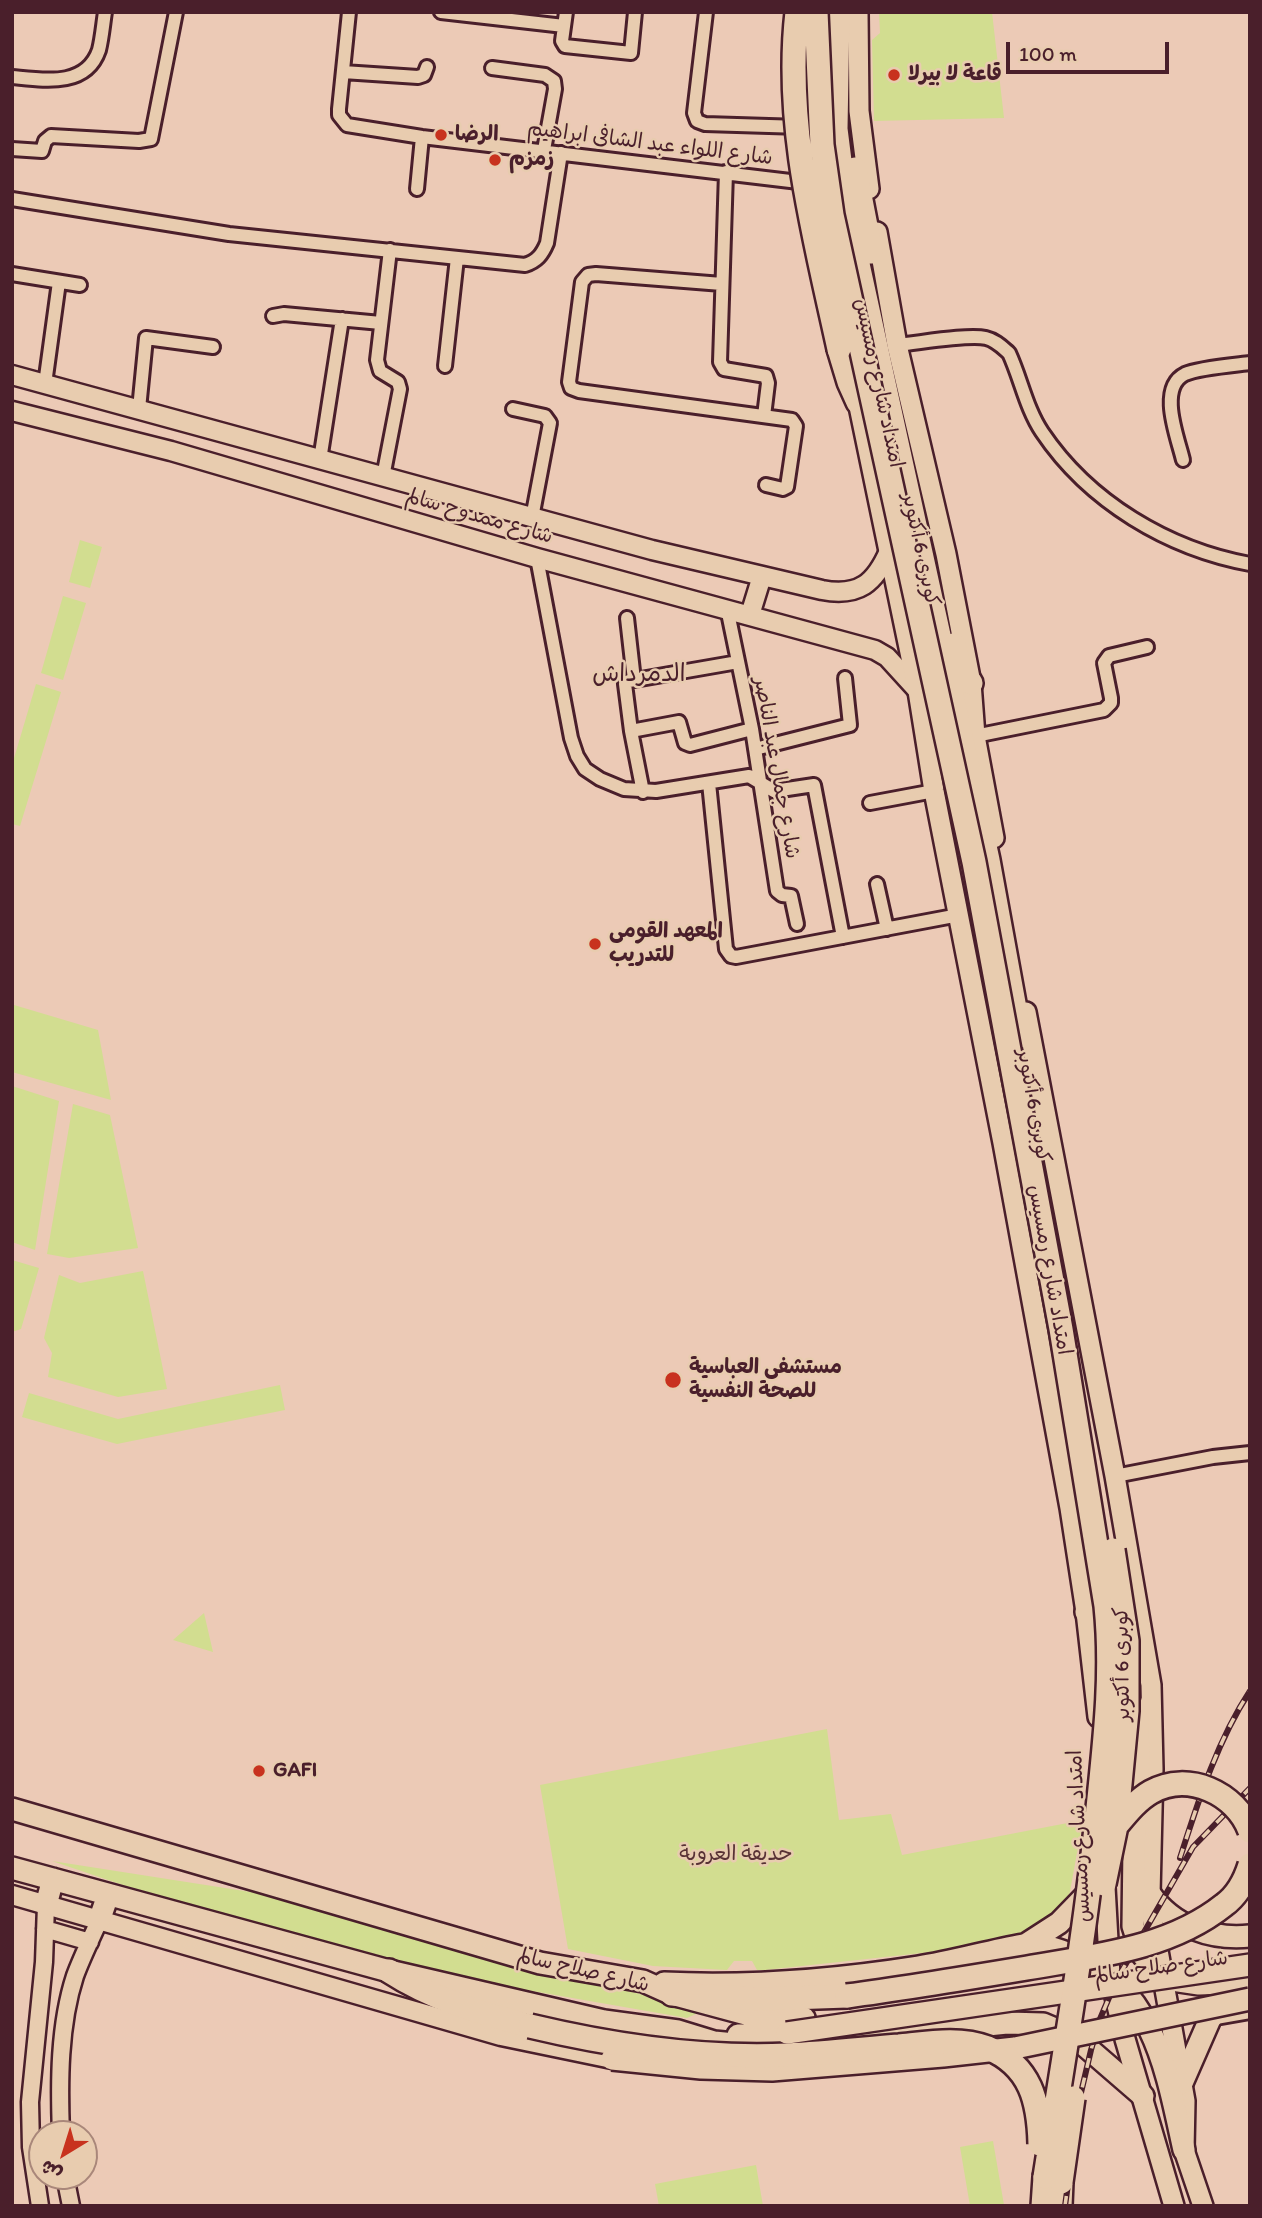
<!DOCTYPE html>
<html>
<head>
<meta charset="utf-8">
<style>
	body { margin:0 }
	#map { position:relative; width:1262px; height:2218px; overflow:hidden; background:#eccab6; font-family:Itim,"Playpen Sans Arabic",sans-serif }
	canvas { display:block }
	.frame { position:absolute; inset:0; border:14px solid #4a1f2b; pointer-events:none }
	.north { position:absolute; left:28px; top:2120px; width:70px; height:70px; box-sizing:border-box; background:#e8ccaf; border:2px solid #a9877a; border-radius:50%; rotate:218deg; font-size:19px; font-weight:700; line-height:28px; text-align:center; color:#4a1f2b }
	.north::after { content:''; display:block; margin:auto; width:24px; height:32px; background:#c8321e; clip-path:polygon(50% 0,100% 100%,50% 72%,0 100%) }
	.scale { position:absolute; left:1006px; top:42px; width:163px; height:32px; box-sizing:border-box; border:4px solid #4a1f2b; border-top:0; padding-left:9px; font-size:21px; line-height:24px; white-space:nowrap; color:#4a1f2b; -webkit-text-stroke:5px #e8ccaf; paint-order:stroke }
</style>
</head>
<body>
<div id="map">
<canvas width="1262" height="2218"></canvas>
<div class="frame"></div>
<div class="north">ش</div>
<div class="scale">100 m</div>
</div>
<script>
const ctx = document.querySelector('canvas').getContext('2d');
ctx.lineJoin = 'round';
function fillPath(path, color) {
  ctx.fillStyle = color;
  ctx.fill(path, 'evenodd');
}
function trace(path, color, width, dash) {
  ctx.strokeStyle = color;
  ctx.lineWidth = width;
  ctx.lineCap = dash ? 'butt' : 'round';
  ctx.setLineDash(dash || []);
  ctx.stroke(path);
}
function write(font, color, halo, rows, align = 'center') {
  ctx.font = font + ' Itim,"Playpen Sans Arabic",sans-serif';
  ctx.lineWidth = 5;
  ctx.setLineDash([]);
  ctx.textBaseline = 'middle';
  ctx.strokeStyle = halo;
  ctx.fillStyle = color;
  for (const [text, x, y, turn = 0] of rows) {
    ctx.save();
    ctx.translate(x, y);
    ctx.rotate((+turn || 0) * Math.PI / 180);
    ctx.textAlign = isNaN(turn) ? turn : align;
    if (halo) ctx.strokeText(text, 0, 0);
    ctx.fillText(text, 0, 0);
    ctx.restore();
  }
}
const green = new Path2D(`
	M 879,12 L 992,12 L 1004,118 L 874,121 L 872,40 L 880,33 Z
	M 80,540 L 102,547 L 90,588 L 69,582 Z
	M 63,596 L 86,603 L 63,680 L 41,673 Z
	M 36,684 L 61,692 L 20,826 L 12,824 L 12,765 Z
	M 14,1005 L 98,1030 L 111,1100 L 12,1072 Z
	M 12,1086 L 59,1101 L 35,1250 L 12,1242 Z
	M 73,1104 L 110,1115 L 138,1248 L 69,1258 L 47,1254 Z
	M 12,1260 L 39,1268 L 21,1329 L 12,1332 Z
	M 143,1271 L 167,1389 L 118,1397 L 48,1377 L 52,1353 L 44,1338 L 59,1275 L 80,1283 Z
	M 280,1385 L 285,1410 L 117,1444 L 22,1417 L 29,1393 L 118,1419 Z
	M 204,1613 L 213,1652 L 173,1640 Z
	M 827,1729 L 839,1820 L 891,1814 L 902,1855 L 1083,1820 L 1069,1897 L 1036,1931 L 987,1946 L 765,1970 L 757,1970 L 752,1961 L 734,1961 L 727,1970 L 653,1966 L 568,1949 L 540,1785 Z
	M 52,1861 L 257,1893 L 510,1962 L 697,2008 L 698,2013 L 687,2018 L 515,1988 L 398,1965 L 155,1896 Z
	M 993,2141 L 1004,2205 L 970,2206 L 960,2147 Z
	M 756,2165 L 763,2206 L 659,2206 L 655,2184 Z`);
const minor = new Path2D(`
	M 349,12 L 339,109 L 339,115 L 347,125 L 422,137 L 807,183
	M 441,12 L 564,26
	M 566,12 L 562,41 L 565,46 L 631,53 L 635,12
	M 706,12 L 694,113 L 697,121 L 705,124 L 801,127
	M 492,68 L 545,75 L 554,81 L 555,89 L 544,150
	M 343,72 L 418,77 L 424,75 L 427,67
	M 12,77 C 43,80 86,88 99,50 C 102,38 103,25 105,12
	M 12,149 L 42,151 L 45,141 L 51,136 L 139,141 L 151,139 L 176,12
	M 726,172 L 720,362 L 724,369 L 766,376 L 768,383 L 764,416
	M 417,189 L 422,137
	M 12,199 L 229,234 L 525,265 C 537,261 542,255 547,243 L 561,153
	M 12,274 L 80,285
	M 722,284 L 596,274 L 588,275 L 582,282 L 569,382 L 571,388 L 579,391 L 792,420 L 796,426 L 787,487 L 783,489 L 766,485
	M 273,316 L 284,314 L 381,323
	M 897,345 C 919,343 967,334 986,338 C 995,340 1002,347 1009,353 C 1021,379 1026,408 1042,432 C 1089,502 1168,549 1250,564
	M 445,366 L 457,258
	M 45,384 L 59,282
	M 139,409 L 146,338 L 213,347
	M 513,409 L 545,416 L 550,423 L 532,518
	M 320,460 L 342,319
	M 1183,460 C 1178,438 1157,388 1185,374 C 1198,368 1234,365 1250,363
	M 383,477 L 400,389 L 398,382 L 380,371 L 377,360 L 390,250
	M 537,558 L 571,738 L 577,756 L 585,769 L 600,779 L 624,789 L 656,791 L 749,776 L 774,791 L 814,785 L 843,937
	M 727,608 L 752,729 L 777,891 L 782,895 L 791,896 L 797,924
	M 627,618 L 634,680
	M 631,731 L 679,722 L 685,743 L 690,745 L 752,729
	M 975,736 L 1104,710 L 1111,703 L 1111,698 L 1104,663 L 1109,656 L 1147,647
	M 755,749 L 850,725 L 845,678
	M 709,783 L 726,949 L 731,956 L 736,957 L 959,915
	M 643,792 L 631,731 L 625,684 L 629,681 L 738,662
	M 870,803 L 934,791
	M 877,884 L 887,929
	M 1115,1476 L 1213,1457 L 1250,1453
	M 1210,2019 L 1250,2012`);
const tertiary = new Path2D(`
	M 45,1929 L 90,1942
	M 61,2134 C 59,2083 59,2025 75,1976 C 82,1957 91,1939 99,1921
	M 65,2176 L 71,2206
	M 40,2206 L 31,2147 L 30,2102 L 44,1962 L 46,1905`);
const secondary = new Path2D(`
	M 12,375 L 652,550 L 822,590 C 859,597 875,583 889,551
	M 12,411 L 171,451 L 537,558 L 875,650 L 887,657 L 918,691
	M 750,615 L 762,576
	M 12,1895 L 501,2036 L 612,2059`);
const primary = new Path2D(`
	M 858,12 L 859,111 L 869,189
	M 877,232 L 897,345 L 946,554 L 971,683 L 975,736 L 994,838
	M 855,387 L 918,691 L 934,791 L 1003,1143 L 1070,1508 L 1086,1612 L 1098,1717
	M 1026,1012 L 1115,1476 L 1151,1685 L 1153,1769 L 1150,1894 L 1152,1917 L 1185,2101 L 1184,2150 L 1203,2206
	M 1104,1869 L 1110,1976 L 1125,2039 L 1174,2206`);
const trunk = new Path2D(`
	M 1086,1612 L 1111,1656
	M 1129,1695 L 1138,1721 L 1139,1757 L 1134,1846 L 1133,1926 L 1142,1954 L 1156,1971 L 1172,1980 L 1199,1984 L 1247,1982
	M 12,1809 L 540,1963 L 643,1981 L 672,1994 L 750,2015 L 785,2019 L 804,2018
	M 12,1868 L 389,1971 L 604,2021 L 678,2031 L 714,2042 L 755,2046
	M 1150,1894 C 1173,1927 1212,1940 1250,1936
	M 46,1905 L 53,1879
	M 99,1921 L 108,1895
	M 1025,1945 L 1059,1923 L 1094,1887
	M 664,1983 C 748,1987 835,1980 918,1967 C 953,1962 988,1951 1023,1945 C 1038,1943 1060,1950 1074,1956 C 1155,1989 1167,2074 1184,2150
	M 738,2035 L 787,2033
	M 860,2038 L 1007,2023 L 1043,2024 L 1076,2038 L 1143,2096
	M 1182,2083 L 1210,2019 L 1229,1996`);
const motorway = new Path2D(`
	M 838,12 L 836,129 L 846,209 L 988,860 L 1020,1036
	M 855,169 L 871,252
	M 839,349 L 849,382 L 858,402
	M 954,645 L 960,669 L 971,683
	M 389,1971 C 432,1999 481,2013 530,2026
	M 672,1994 L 761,1999 L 847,1996
	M 1043,2206 L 1045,2177
	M 1060,2206 L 1061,2182`);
const rail = new Path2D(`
	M 1180,1858 C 1198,1802 1217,1741 1250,1691
	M 1065,2206 L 1080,2097 L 1091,2050 L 1100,2019 L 1116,1981 L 1193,1847 L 1250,1788`);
const trunkBridge = new Path2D(`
	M 787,2033 L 1250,1965
	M 612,2059 L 701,2068 L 772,2070 L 943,2056 L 1015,2048 L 1250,1999`);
const motorwayBridge = new Path2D(`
	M 797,12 C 784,126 815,238 839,349
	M 816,12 L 822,145 L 832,215 L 974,862 L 1061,1329 L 1106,1606 C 1113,1674 1105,1740 1098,1808 C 1086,1931 1064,2054 1045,2177
	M 1116,1826 C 1126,1814 1137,1800 1151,1792 C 1188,1771 1236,1793 1250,1831
	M 1104,1884 L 1116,1826 L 1127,1711 L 1127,1641 L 1113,1550
	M 847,1996 C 907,1988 967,1978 1027,1968 C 1094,1956 1169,1949 1224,1905 C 1238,1895 1245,1881 1250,1865
	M 530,2026 C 614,2046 702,2059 788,2055 C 825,2053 862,2049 899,2046 C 928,2043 960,2037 988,2048 C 1031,2066 1039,2102 1040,2144
	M 1061,2182 L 1073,2098`);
const markers = [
	[894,75,7,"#c8321e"],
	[441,135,7,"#c8321e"],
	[495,160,7,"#c8321e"],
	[595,944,7,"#c8321e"],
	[673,1380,9,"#c8321e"],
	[259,1771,7,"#c8321e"]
];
const poiNames = [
	["قاعة لا بيرلا",908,75],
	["الرضا",455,135],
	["زمزم",509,160],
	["المعهد القومى",609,932],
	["للتدريب",609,956],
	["مستشفى العباسية",689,1368],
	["للصحة النفسية",689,1392],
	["GAFI",273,1771]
];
const streetNames = [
	["شارع اللواء عبد الشافى ابراهيم",650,144,7],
	["امتداد شارع رمسيس",878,383,78],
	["شارع ممدوح سالم",479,517,16],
	["كوبرى 6 أكتوبر",920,550,78],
	["شارع جمال عبد الناصر",776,768,80],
	["كوبرى 6 أكتوبر",1033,1106,80],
	["امتداد شارع رمسيس",1049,1270,80],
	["كوبرى 6 أكتوبر",1123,1664,-91],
	["امتداد شارع رمسيس",1080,1836,-93],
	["شارع صلاح سالم",1161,1968,-8],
	["شارع صلاح سالم",583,1971,13]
];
const parkNames = [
	["حديقة العروبة",736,1855]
];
const quarterNames = [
	["الدمرداش",639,675]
];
fillPath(green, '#d2dd90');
trace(minor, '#4a1f2b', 18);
trace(tertiary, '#4a1f2b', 21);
trace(secondary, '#4a1f2b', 23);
trace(primary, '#4a1f2b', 24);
trace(trunk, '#4a1f2b', 26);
trace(motorway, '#4a1f2b', 28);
trace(minor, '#e8ccaf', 12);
trace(tertiary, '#e8ccaf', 16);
trace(secondary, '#e8ccaf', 18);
trace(primary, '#e8ccaf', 19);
trace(trunk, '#e8ccaf', 21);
trace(motorway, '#e8ccaf', 23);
trace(rail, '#4a1f2b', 6);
trace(rail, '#e8ccaf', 3.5, [10]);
trace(trunkBridge, '#4a1f2b', 26, []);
trace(motorwayBridge, '#4a1f2b', 28, []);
trace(trunkBridge, '#e8ccaf', 21);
trace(motorwayBridge, '#e8ccaf', 23);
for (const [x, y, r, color] of markers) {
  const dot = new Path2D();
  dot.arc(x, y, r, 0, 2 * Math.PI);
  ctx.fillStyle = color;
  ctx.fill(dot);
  trace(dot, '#e8ccaf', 2.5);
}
write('bold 21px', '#4a1f2b', '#e8ccaf', poiNames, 'left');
write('21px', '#4a1f2b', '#e8ccaf', streetNames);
write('21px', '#583235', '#e8ccaf', parkNames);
write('24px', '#4a1f2b', '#e8ccaf', quarterNames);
</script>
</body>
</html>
